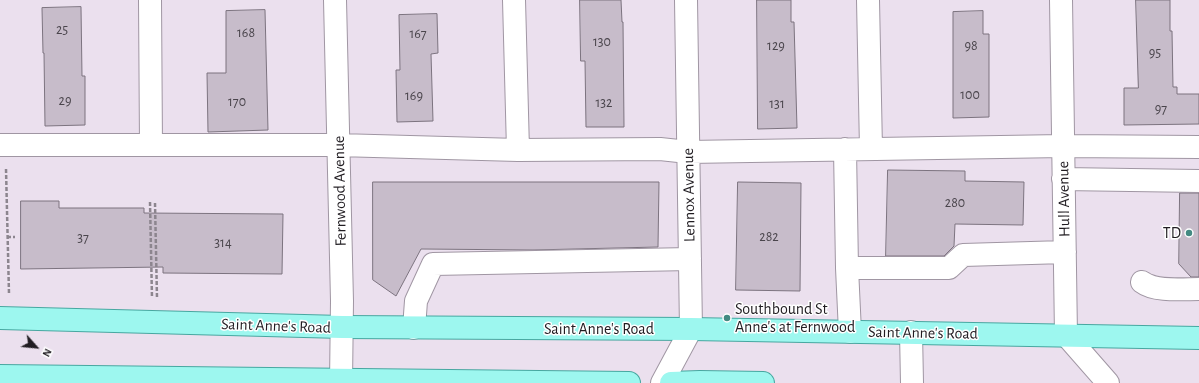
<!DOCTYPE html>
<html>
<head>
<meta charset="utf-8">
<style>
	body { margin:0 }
	#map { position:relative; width:1199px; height:383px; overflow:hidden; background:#ebe0ee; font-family:"Alegreya Sans",sans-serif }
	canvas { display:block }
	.north { position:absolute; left:16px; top:327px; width:40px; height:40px; -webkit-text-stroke:3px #fff; paint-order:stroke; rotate:117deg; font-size:11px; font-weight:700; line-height:16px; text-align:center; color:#211d22 }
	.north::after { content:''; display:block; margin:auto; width:14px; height:18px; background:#211d22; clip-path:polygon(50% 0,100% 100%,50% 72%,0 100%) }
</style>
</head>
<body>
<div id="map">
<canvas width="1199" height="383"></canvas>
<div class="north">N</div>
</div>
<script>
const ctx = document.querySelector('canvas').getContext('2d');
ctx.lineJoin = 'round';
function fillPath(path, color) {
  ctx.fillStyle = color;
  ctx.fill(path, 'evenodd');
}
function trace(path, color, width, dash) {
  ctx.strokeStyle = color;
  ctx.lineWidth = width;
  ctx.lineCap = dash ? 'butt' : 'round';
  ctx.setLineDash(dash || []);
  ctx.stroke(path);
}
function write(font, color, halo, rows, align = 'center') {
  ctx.font = font + ' "Alegreya Sans",sans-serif';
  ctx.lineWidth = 3;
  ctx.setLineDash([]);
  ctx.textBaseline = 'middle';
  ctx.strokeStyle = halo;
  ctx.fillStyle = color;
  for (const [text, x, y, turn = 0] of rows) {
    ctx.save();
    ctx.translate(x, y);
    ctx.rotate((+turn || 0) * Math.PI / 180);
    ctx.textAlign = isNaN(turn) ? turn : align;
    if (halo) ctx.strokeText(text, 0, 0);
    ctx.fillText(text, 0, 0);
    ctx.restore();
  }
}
const building = new Path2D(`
	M 580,0 L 621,0 L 622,22 L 623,22 L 624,127 L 586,127 L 585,61 L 581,61 Z
	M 757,0 L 791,0 L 791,22 L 794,22 L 797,128 L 758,129 Z
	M 1136,0 L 1170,0 L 1170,31 L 1172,31 L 1173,87 L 1177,87 L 1177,94 L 1199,94 L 1199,124 L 1124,125 L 1124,88 L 1138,88 Z
	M 81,7 L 82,76 L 85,76 L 85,125 L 45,126 L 44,53 L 43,53 L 42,8 Z
	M 265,10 L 268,130 L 208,132 L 207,73 L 226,73 L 226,11 Z
	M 983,11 L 983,34 L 989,34 L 989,117 L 953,118 L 953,12 Z
	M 437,14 L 438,53 L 431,54 L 433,121 L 397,122 L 396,70 L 400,70 L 399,15 Z
	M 888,170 L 965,171 L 965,181 L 1024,182 L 1023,225 L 955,224 L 954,246 L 944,256 L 886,256 Z
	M 373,182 L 659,182 L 658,247 L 533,250 L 421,249 L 396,296 L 373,280 Z
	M 738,182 L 801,183 L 800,291 L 736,290 Z
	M 1180,193 L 1199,193 L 1199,277 L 1191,277 L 1179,264 Z
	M 21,201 L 59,201 L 59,208 L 144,208 L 144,213 L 283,214 L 282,274 L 163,273 L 163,267 L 21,269 Z`);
const path = new Path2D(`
	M 6,169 L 9,294
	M 150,202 L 152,298
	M 155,203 L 157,298
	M 7,237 L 15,237`);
const minor = new Path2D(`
	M 150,0 L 151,145
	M 335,0 L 342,301 L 341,383
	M 514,0 L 518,150
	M 868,0 L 871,149
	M 1061,0 L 1066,335 L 1108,383
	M 0,145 L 338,145 L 518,150 L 660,149 L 688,152 L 1063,146 L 1199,147
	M 845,149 L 847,268 L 949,268 L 963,255 L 1065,252
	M 1063,179 L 1199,181
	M 847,268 L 850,332
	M 1142,282 C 1155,292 1183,289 1199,289
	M 414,328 L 416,301 L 433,264 L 690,259
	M 911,332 L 912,383
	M 662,383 L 691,329 L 686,0`);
const major = new Path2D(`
	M 0,318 L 342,327 L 691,329 L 1199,338
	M 0,376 L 629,383
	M 671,383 L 700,382 L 763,383`);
const markers = [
	[1189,233,4,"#438a82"],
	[727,318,4,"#438a82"]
];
const numberNames = [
	["25",62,30],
	["168",246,33],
	["167",418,34],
	["130",602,42],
	["129",776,46],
	["98",971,46],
	["95",1155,53],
	["100",970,95],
	["169",414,96],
	["29",65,101],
	["170",237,102],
	["132",604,103],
	["131",777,104],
	["97",1161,109],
	["280",955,203],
	["282",769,237],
	["37",83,238],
	["314",223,243]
];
const streetNames = [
	["Fernwood Avenue",340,191,-91],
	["Lennox Avenue",689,195,-91],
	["Hull Avenue",1064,199,-91],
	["Saint Anne's Road",276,326,2],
	["Saint Anne's Road",599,329],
	["Saint Anne's Road",923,333,1]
];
const poiNames = [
	["TD",1181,233],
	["Southbound St",735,309,"left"],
	["Anne's at Fernwood",735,327,"left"]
];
fillPath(building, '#c7bcca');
trace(building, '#7c737f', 1);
trace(minor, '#a096a3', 24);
trace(major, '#47a7a0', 24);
trace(path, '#8c858e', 2.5, [4, 2]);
trace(minor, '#fff', 22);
trace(major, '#9df7ef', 22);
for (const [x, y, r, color] of markers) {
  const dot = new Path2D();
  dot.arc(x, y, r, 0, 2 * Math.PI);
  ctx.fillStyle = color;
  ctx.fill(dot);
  trace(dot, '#fff', 1.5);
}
write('14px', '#4a454c', null, numberNames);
write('16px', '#211d22', '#fff', streetNames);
write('16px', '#211d22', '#fff', poiNames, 'right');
</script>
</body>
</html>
